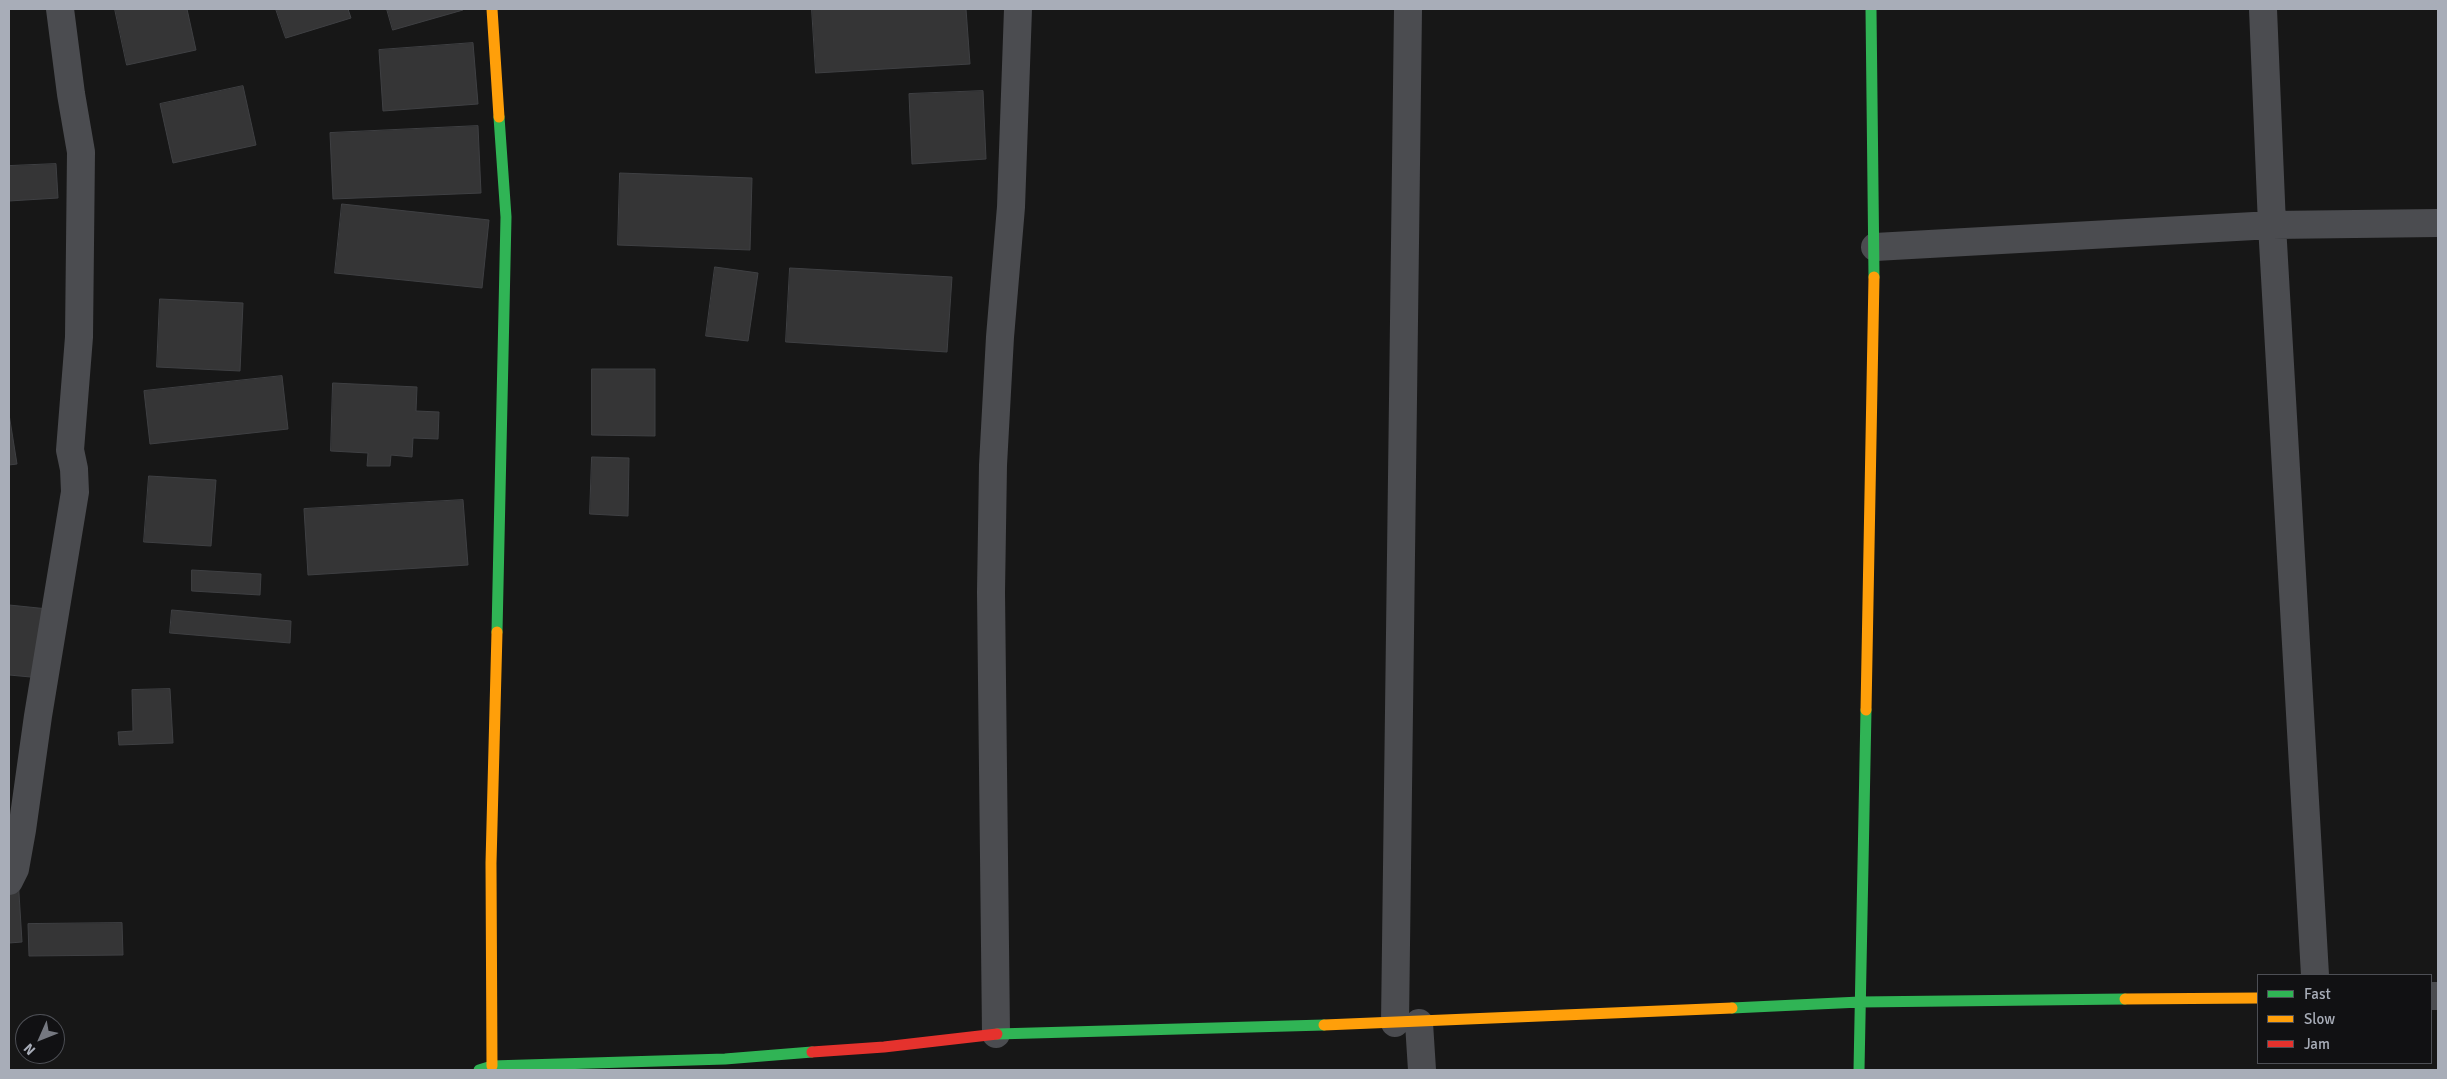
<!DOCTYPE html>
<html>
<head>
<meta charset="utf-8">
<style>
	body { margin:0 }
	#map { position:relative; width:2447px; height:1079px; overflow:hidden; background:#171717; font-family:Signika,sans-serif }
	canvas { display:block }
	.frame { position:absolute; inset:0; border:10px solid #a8adb8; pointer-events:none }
	.legend { position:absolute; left:2257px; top:974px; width:175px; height:90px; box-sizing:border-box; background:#111113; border:1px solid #4d4f55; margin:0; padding:6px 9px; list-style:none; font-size:15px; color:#a8adb8 }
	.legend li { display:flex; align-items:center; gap:10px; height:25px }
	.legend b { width:25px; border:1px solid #4d4f55 }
	.north { position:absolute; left:15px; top:1014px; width:50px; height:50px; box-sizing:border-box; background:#111113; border:1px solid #4d4f55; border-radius:50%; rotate:226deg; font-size:14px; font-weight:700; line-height:20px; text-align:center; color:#a8adb8 }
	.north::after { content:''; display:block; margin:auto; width:18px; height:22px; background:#757880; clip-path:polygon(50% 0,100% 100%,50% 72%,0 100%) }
</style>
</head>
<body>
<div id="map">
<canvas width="2447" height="1079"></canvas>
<div class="frame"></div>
<ul class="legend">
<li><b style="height:6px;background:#30b455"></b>Fast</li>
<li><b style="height:6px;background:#ff9f0a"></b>Slow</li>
<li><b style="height:6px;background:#e5322d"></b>Jam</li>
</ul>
<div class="north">N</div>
</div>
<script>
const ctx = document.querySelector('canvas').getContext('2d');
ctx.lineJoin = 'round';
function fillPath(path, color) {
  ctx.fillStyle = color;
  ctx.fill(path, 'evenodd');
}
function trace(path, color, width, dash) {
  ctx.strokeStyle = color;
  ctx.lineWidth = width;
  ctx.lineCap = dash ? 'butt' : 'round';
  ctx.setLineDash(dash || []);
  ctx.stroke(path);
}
const building = new Path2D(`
	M 115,9 L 187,9 L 196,50 L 127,65 Z
	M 276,9 L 348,9 L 351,18 L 286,38 Z
	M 387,9 L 463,9 L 463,10 L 393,30 Z
	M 812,9 L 966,9 L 970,64 L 816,73 Z
	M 473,43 L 478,104 L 383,111 L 379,50 Z
	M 243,86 L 256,145 L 173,163 L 160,104 Z
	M 983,91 L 986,159 L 912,164 L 909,94 Z
	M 478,126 L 481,193 L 333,199 L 330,133 Z
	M 56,164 L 58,198 L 9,201 L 9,166 Z
	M 620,173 L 752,178 L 750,250 L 618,245 Z
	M 342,204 L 489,220 L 482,288 L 335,273 Z
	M 715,267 L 758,273 L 748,341 L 706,336 Z
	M 790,268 L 952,277 L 947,352 L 786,342 Z
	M 160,299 L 243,303 L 240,371 L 157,367 Z
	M 592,369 L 655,369 L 655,436 L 592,435 Z
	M 282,376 L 288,429 L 150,444 L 144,391 Z
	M 333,383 L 417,387 L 416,411 L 439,412 L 438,439 L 413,438 L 412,457 L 391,455 L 390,466 L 367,466 L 368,453 L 331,451 Z
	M 9,414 L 17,464 L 9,465 Z
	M 592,457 L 629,458 L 628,516 L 590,514 Z
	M 149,476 L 216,480 L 211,546 L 144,542 Z
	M 463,500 L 468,565 L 308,575 L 304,509 Z
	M 192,570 L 261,574 L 260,595 L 192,591 Z
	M 9,605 L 58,610 L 52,679 L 9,675 Z
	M 172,610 L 291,621 L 290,643 L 170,633 Z
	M 170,689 L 173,743 L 119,745 L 118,732 L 133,731 L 132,690 Z
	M 18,877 L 22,942 L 9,943 L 9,878 Z
	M 122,923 L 123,955 L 29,956 L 28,924 Z`);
const street = new Path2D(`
	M 2263,9 L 2272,225 L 2315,975
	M 1875,247 L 2272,225 L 2438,223
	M 9,881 L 15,869 L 22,830 L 38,716 L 75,492 L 74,469 L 70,450 L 79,337 L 81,152 L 71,94 L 60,9
	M 2431,996 L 2438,996
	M 1395,1023 L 1408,9
	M 1419,1023 L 1422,1070
	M 996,1034 L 991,592 L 993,465 L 1000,337 L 1011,207 L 1018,9`);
const fast = new Path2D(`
	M 1871,9 L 1874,277
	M 497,632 L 506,217 L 499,117
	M 1732,1008 L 1860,1002 L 2125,999
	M 997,1034 L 1324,1025
	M 479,1070 L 492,1066 L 725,1059 L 812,1052
	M 1859,1070 L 1866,710`);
const slow = new Path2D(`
	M 492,9 L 499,117
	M 1866,710 L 1874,277
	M 2125,999 L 2258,998
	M 1324,1025 L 1732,1008
	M 492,1066 L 491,863 L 497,632`);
const jam = new Path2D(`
	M 812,1052 L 884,1047 L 997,1034`);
fillPath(building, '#353536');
trace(building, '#3f4043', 1);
trace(street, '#4b4c50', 28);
trace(fast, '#30b455', 11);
trace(slow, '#ff9f0a', 11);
trace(jam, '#e5322d', 11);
</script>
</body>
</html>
